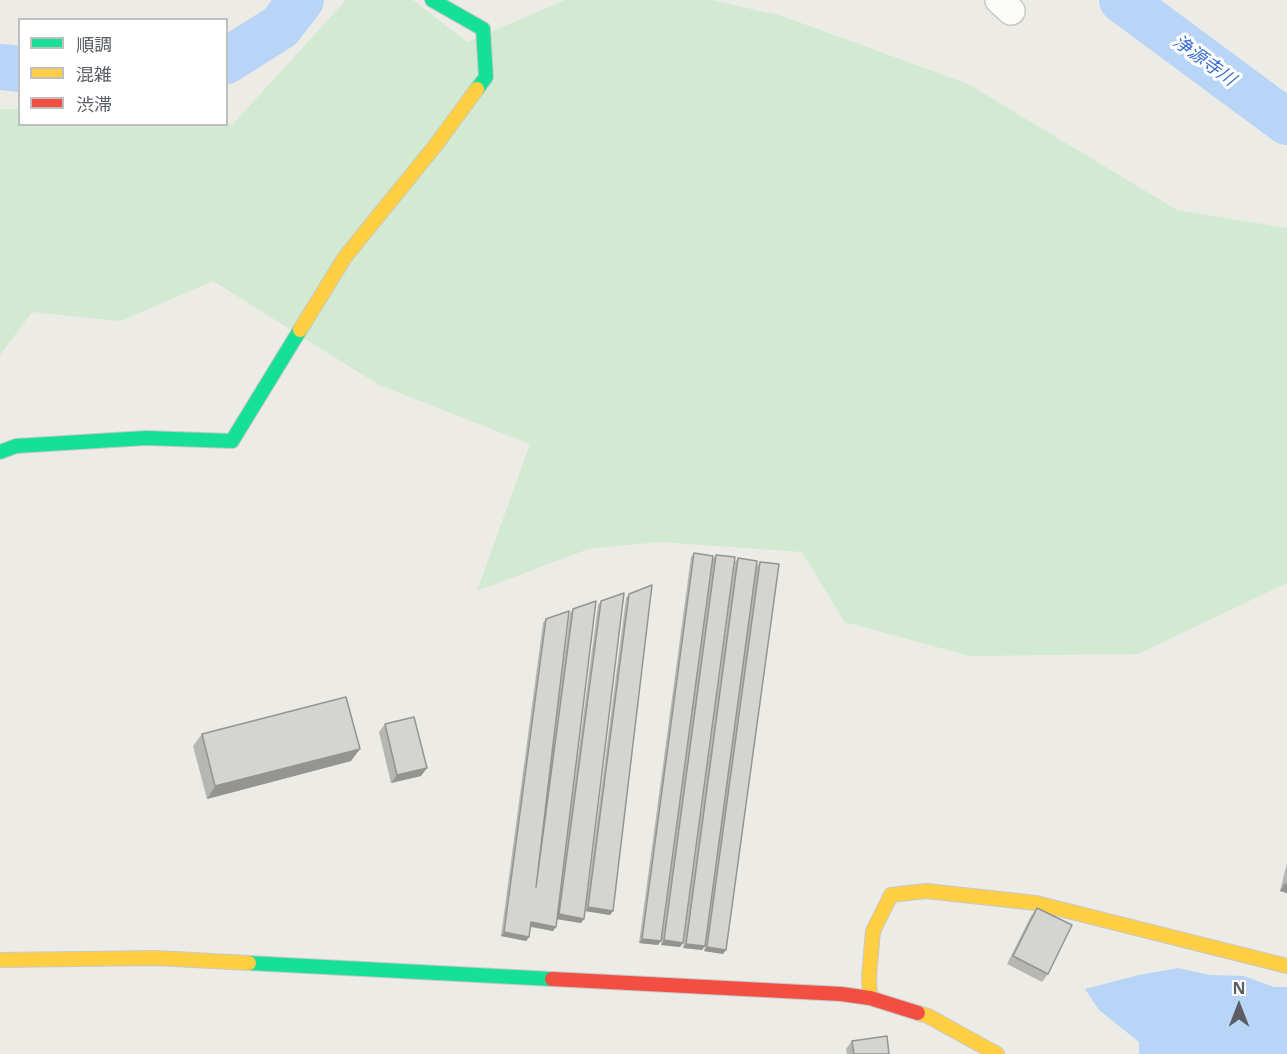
<!DOCTYPE html>
<html>
<head>
<meta charset="utf-8">
<style>
	body { margin:0 }
	#map { position:relative; width:1287px; height:1054px; overflow:hidden; background:#ecebe5; font-family:"Noto Sans","Noto Sans JP",sans-serif }
	canvas { display:block }
	.legend { position:absolute; left:18px; top:18px; width:210px; height:108px; box-sizing:border-box; background:#fff; border:2px solid #bdbfc1; margin:0; padding:8px 10px; list-style:none; font-size:18px; color:#5a5e64 }
	.legend li { display:flex; align-items:center; gap:12px; height:30px }
	.legend b { width:30px; border:2px solid #bdbfc1 }
	.north { position:absolute; left:1209px; top:976px; width:60px; height:60px; -webkit-text-stroke:4px #fff; paint-order:stroke; rotate:0deg; font-size:16px; font-weight:700; line-height:24px; text-align:center; color:#5a5e64 }
	.north::after { content:''; display:block; margin:auto; width:21px; height:27px; background:#5a5e64; clip-path:polygon(50% 0,100% 100%,50% 72%,0 100%) }
</style>
</head>
<body>
<div id="map">
<canvas width="1287" height="1054"></canvas>
<ul class="legend">
<li><b style="height:8px;background:#16e098"></b>順調</li>
<li><b style="height:8px;background:#ffcf43"></b>混雑</li>
<li><b style="height:8px;background:#f24e42"></b>渋滞</li>
</ul>
<div class="north">N</div>
</div>
<script>
const ctx = document.querySelector('canvas').getContext('2d');
ctx.lineJoin = 'round';
function fillPath(path, color) {
  ctx.fillStyle = color;
  ctx.fill(path, 'evenodd');
}
function trace(path, color, width, dash) {
  ctx.strokeStyle = color;
  ctx.lineWidth = width;
  ctx.lineCap = dash ? 'butt' : 'round';
  ctx.setLineDash(dash || []);
  ctx.stroke(path);
}
function write(font, color, halo, rows, align = 'center') {
  ctx.font = font + ' "Noto Sans","Noto Sans JP",sans-serif';
  ctx.lineWidth = 6;
  ctx.setLineDash([]);
  ctx.textBaseline = 'middle';
  ctx.strokeStyle = halo;
  ctx.fillStyle = color;
  for (const [text, x, y, turn = 0] of rows) {
    ctx.save();
    ctx.translate(x, y);
    ctx.rotate((+turn || 0) * Math.PI / 180);
    ctx.textAlign = isNaN(turn) ? turn : align;
    if (halo) ctx.strokeText(text, 0, 0);
    ctx.fillText(text, 0, 0);
    ctx.restore();
  }
}
const green = new Path2D(`
	M 346,0 L 413,0 L 467,42 L 565,0 L 711,0 L 782,16 L 968,84 L 1177,210 L 1287,228 L 1287,583 L 1138,654 L 970,656 L 845,622 L 802,552 L 659,542 L 588,549 L 477,591 L 530,444 L 379,385 L 213,281 L 121,321 L 32,312 L 0,355 L 0,109 L 19,109 L 20,124 L 233,124 Z`);
const water = new Path2D(`
	M 1178,968 L 1210,975 L 1244,976 L 1274,987 L 1287,987 L 1287,1054 L 1139,1054 L 1139,1042 L 1099,1010 L 1085,989 L 1139,975 Z`);
const river = new Path2D(`
	M 1122,0 L 1287,122
	M 226,61 L 280,27 L 301,0
	M 0,67 L 20,69`);
const street = new Path2D(`
	M 999,0 L 1011,11`);
const fast = new Path2D(`
	M 432,0 L 483,29 L 486,77 L 477,89
	M 0,452 L 16,446 L 146,438 L 232,441 L 300,330
	M 249,963 L 552,979`);
const slow = new Path2D(`
	M 300,330 L 345,257 L 435,146 L 477,89
	M 0,960 L 156,958 L 249,963
	M 870,998 L 869,977 L 873,931 L 891,895 L 926,891 L 1036,903 L 1287,966
	M 918,1013 L 928,1016 L 997,1054`);
const jam = new Path2D(`
	M 552,979 L 841,994 L 870,998 L 918,1013`);
const wall = new Path2D(`
	M 694,553 L 661,941 L 658,945 L 639,943 L 691,557 Z
	M 716,555 L 683,943 L 680,947 L 661,945 L 713,559 Z
	M 738,558 L 757,566 L 760,562 L 726,950 L 723,954 L 704,951 L 705,946 L 702,950 L 683,948 L 735,562 Z
	M 629,594 L 613,911 L 610,915 L 585,911 L 581,923 L 557,919 L 553,931 L 530,927 L 529,937 L 526,941 L 501,936 L 543,623 L 546,619 L 555,727 L 570,613 L 573,609 L 565,854 L 598,605 L 601,601 L 588,892 L 626,598 Z
	M 385,724 L 421,776 L 391,783 L 379,732 Z
	M 202,734 L 351,761 L 207,799 L 193,746 Z
	M 1287,863 L 1287,893 L 1280,891 Z
	M 1037,908 L 1048,974 L 1042,982 L 1007,964 L 1031,916 Z
	M 852,1041 L 889,1054 L 847,1054 L 846,1049 Z`);
const shadedWall = new Path2D(`
	M 360,749 L 351,761 L 207,799 L 215,786 Z
	M 427,768 L 421,776 L 391,783 L 397,775 Z
	M 1285,883 L 1287,884 L 1287,893 L 1280,891 Z
	M 588,907 L 613,911 L 610,915 L 585,911 Z
	M 559,914 L 584,919 L 581,923 L 556,919 Z
	M 531,922 L 556,927 L 553,931 L 528,926 Z
	M 504,932 L 529,937 L 526,941 L 501,936 Z
	M 642,939 L 661,941 L 658,945 L 639,943 Z
	M 664,940 L 683,943 L 680,947 L 661,945 Z
	M 686,944 L 705,946 L 702,950 L 683,948 Z
	M 707,947 L 726,950 L 723,954 L 704,951 Z`);
const building = new Path2D(`
	M 694,553 L 713,556 L 661,941 L 642,939 Z
	M 716,555 L 735,557 L 683,943 L 664,940 Z
	M 738,558 L 757,561 L 705,946 L 686,944 Z
	M 760,562 L 779,564 L 726,950 L 707,947 Z
	M 652,585 L 613,911 L 588,907 L 629,594 Z
	M 624,593 L 584,919 L 559,914 L 601,601 Z
	M 596,601 L 556,927 L 531,922 L 529,937 L 504,932 L 546,619 L 569,611 L 536,887 L 573,609 Z
	M 346,697 L 360,749 L 215,786 L 202,734 Z
	M 414,717 L 427,768 L 397,775 L 385,724 Z
	M 1037,908 L 1072,925 L 1048,974 L 1013,956 Z
	M 887,1036 L 889,1054 L 854,1054 L 852,1041 Z`);
const waterNames = [
	["浄源寺川",1204,61,36]
];
fillPath(green, '#d2ead1');
fillPath(water, '#b8d5f7');
trace(river, '#b8d5f7', 46);
trace(street, '#c8c9c7', 30);
trace(fast, '#c8c8c8', 16);
trace(slow, '#c8c8c8', 16);
trace(jam, '#c8c8c8', 16);
trace(street, '#fcfcfb', 27);
trace(fast, '#16e098', 14);
trace(slow, '#ffcf43', 14);
trace(jam, '#f24e42', 14);
fillPath(wall, '#b6b6b3');
fillPath(shadedWall, '#949492');
fillPath(building, '#d4d4d0');
trace(building, '#949492', 1.5);
write('italic 18px', '#3970ce', '#fff', waterNames);
</script>
</body>
</html>
